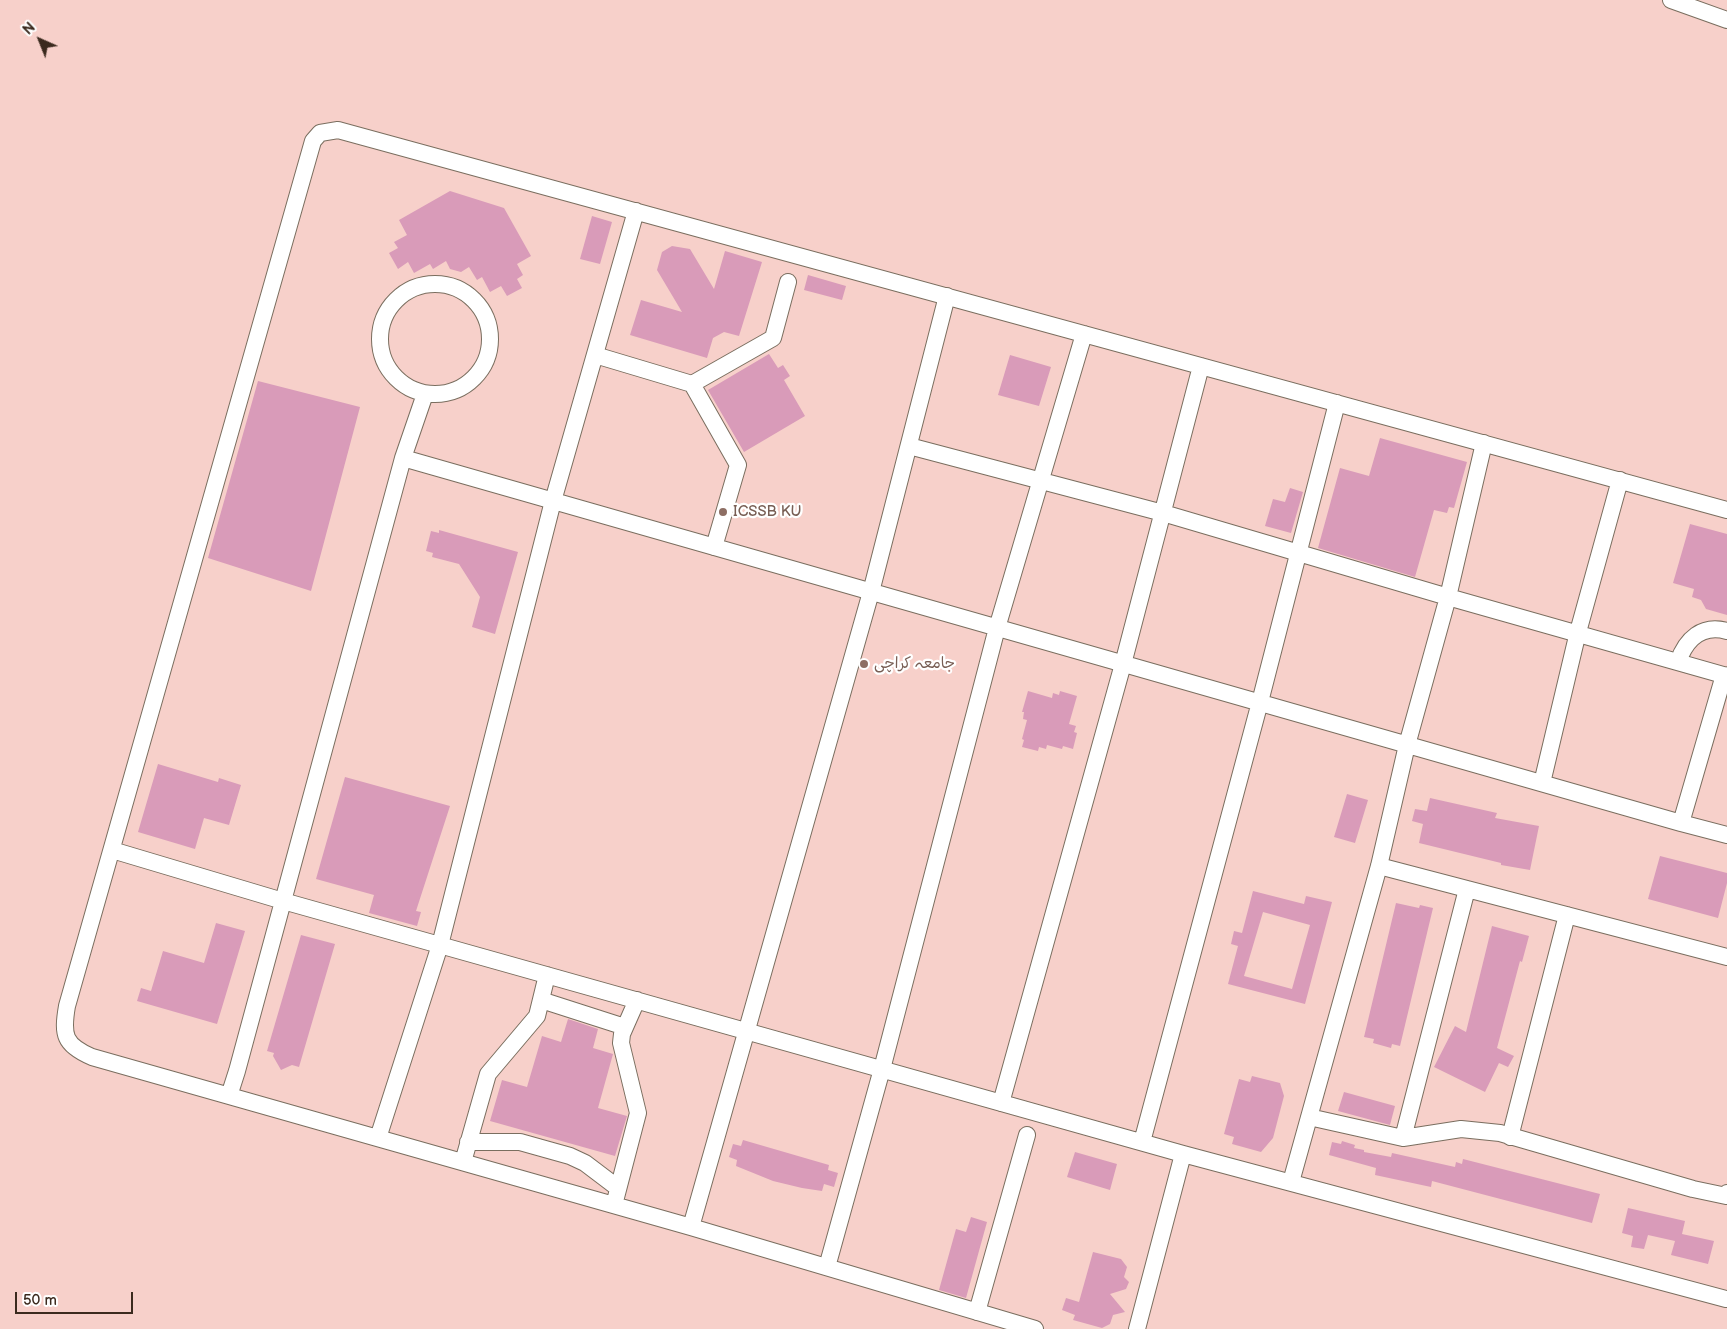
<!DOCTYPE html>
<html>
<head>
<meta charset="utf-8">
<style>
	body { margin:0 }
	#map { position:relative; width:1727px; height:1329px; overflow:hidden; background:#f0ecd7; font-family:"Balsamiq Sans",sans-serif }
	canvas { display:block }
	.north { position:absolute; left:15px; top:15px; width:50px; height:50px; -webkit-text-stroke:4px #fff; paint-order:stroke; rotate:316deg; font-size:14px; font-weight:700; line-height:20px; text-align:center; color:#3b2a1e }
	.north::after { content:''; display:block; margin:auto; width:18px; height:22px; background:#3b2a1e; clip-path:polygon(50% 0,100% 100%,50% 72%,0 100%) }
	.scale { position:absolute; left:15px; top:1292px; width:118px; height:22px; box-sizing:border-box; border:2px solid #3b2a1e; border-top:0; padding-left:6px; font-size:15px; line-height:18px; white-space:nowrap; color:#3b2a1e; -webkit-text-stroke:4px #fff; paint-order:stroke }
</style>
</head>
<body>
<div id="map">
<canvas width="1727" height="1329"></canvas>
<div class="north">N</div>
<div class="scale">50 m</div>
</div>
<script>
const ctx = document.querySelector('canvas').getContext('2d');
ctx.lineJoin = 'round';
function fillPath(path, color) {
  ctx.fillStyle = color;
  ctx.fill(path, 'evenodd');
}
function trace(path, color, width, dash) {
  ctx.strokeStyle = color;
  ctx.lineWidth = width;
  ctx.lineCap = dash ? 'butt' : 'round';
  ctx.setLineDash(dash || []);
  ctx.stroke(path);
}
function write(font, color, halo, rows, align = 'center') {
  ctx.font = font + ' "Balsamiq Sans","Playpen Sans Arabic",sans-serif';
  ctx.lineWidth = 4.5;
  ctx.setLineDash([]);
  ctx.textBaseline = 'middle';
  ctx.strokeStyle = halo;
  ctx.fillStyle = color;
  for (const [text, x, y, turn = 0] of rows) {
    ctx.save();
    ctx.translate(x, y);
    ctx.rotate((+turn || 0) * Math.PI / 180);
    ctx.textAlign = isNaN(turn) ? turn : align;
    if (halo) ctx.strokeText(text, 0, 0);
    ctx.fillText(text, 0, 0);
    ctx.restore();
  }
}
const built = new Path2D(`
	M 0,0 L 1727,0 L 1727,1329 L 0,1329 Z`);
const building = new Path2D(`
	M 450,191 L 504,208 L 531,256 L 517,264 L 523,275 L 517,279 L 522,288 L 507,296 L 501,286 L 490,292 L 482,277 L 477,280 L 469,267 L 461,272 L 450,269 L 446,261 L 433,269 L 430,264 L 414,273 L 408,262 L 398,269 L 389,253 L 398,248 L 394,242 L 407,235 L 399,220 Z
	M 592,216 L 612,222 L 600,264 L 580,259 Z
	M 672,246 L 690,249 L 714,289 L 725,251 L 762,262 L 739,336 L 724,332 L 713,338 L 707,358 L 630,335 L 641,300 L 682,312 L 657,270 L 662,252 Z
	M 808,275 L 846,286 L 842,300 L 804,290 Z
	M 769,354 L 778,368 L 783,365 L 790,376 L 784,380 L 805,416 L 744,452 L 708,390 Z
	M 1010,355 L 1051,367 L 1039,406 L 998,395 Z
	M 258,381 L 360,407 L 311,591 L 208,558 Z
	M 1380,438 L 1467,462 L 1454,508 L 1449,507 L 1447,513 L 1434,510 L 1415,577 L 1318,548 L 1340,468 L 1369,476 Z
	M 1290,488 L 1303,492 L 1291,533 L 1265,526 L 1273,499 L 1285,502 Z
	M 1690,524 L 1727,534 L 1727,615 L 1706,609 L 1701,600 L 1692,597 L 1694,589 L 1673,583 Z
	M 439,530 L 518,552 L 495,634 L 472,627 L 480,597 L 459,564 L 432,557 L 433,553 L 426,551 L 431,531 L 439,533 Z
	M 1028,691 L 1052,698 L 1053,693 L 1059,695 L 1060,691 L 1077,696 L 1069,724 L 1076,726 L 1074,732 L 1077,733 L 1073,749 L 1063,746 L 1062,749 L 1047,745 L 1046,749 L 1039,747 L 1038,751 L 1022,747 L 1024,740 L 1022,739 L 1027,720 L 1023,719 L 1024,712 L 1022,712 Z
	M 158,764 L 218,782 L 219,778 L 241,785 L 229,825 L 204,818 L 195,849 L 138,832 Z
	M 345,777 L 450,806 L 416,911 L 421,912 L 417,926 L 369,913 L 374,895 L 316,879 Z
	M 1347,794 L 1368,800 L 1355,843 L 1334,837 Z
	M 1430,798 L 1497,813 L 1495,818 L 1539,826 L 1530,870 L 1501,865 L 1501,863 L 1419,843 L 1423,824 L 1412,821 L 1415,809 L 1427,811 Z
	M 1660,856 L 1727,873 L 1727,883 L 1718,918 L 1648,899 Z
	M 1253,891 L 1304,904 L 1306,896 L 1332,902 L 1305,1004 L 1228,984 L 1238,946 L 1231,944 L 1234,931 L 1242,933 ZM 1263,912 L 1310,925 L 1292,989 L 1244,976 Z
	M 1396,903 L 1419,908 L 1420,905 L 1433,908 L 1400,1046 L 1392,1044 L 1391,1048 L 1373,1043 L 1374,1039 L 1364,1037 Z
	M 216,923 L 245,931 L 217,1024 L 137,1001 L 141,988 L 151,991 L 163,951 L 204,963 Z
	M 1492,926 L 1529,936 L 1522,962 L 1520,961 L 1497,1048 L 1514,1056 L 1508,1067 L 1499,1063 L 1485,1092 L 1434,1067 L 1455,1026 L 1466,1032 Z
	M 301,935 L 335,944 L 299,1067 L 292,1065 L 281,1070 L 273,1056 L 274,1053 L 267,1051 Z
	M 568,1019 L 598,1029 L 593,1048 L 613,1054 L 598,1108 L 627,1116 L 615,1156 L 490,1121 L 502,1080 L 527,1087 L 542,1036 L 561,1042 Z
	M 1252,1076 L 1280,1083 L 1284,1096 L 1273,1138 L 1261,1152 L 1232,1144 L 1234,1137 L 1224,1134 L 1239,1079 L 1250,1082 Z
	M 1344,1092 L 1395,1106 L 1390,1125 L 1338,1111 Z
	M 743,1140 L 829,1165 L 828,1170 L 838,1173 L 834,1187 L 824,1184 L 822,1191 L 802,1188 L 773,1181 L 736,1166 L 737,1160 L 729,1157 L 733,1144 L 741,1146 Z
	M 1342,1141 L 1355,1145 L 1354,1148 L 1364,1150 L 1364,1152 L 1391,1157 L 1392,1153 L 1455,1167 L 1456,1162 L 1462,1164 L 1463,1159 L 1600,1194 L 1592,1223 L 1432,1181 L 1431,1187 L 1375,1175 L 1376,1168 L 1329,1155 L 1332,1142 L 1341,1144 Z
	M 1075,1152 L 1117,1164 L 1110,1190 L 1067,1177 Z
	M 1628,1208 L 1685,1221 L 1682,1234 L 1714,1241 L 1708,1264 L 1671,1255 L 1675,1241 L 1648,1235 L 1644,1249 L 1631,1247 L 1633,1236 L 1622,1233 Z
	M 971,1217 L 987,1222 L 966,1298 L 939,1290 L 956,1229 L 966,1232 Z
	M 1093,1252 L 1121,1259 L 1127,1267 L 1124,1277 L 1129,1282 L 1126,1289 L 1110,1294 L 1125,1312 L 1113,1315 L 1110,1324 L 1102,1328 L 1073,1320 L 1075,1315 L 1062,1310 L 1066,1298 L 1079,1302 Z`);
const minor = new Path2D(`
	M 1671,0 L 1727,20
	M380 339a55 55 0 1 1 110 0a55 55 0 1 1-110 0Z
	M 595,355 L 692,384 L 738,465 L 714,547
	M 692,384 L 773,338 L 788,282
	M 909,446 L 1163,513 L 1448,597 L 1727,676
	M 403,458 L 1681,823
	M 1678,662 C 1686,639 1702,624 1727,631
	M 1724,675 L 1681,823 L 1727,835
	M 1542,783 L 1578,632 L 1620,480
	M 112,850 L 283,901 L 1183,1154 L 1726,1299
	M 1379,866 L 1727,957
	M 541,1000 L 625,1027
	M 229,1096 L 237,1071 L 403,458 L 425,394
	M 1001,1103 L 1123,664 L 1201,366
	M 1309,1117 L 1403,1138 L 1461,1129 L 1500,1133 L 1693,1189 L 1726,1196 L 1727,1193
	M 1510,1137 L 1567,915
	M 378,1138 L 440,945 L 553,501 L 636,211
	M 1403,1138 L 1467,889
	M 468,1142 L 520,1142 L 570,1156 L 585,1163 L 618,1188
	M 1142,1142 L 1260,702 L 1337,403
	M 463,1162 L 488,1074 L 537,1016 L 547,975
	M 1291,1182 L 1379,866 L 1407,745 L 1448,597 L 1484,443
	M 614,1205 L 638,1113 L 621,1043 L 622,1034 L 637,1000
	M 691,1227 L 871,592 L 947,296
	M 827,1267 L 882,1069 L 997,628 L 1084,334
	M 977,1312 L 1027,1135
	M 1035,1329 L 691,1227 L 92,1057 C 64,1045 62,1035 67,1006 L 313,141 L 320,133 L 338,130 L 1727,510
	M 1137,1329 L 1183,1154`);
const markers = [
	[723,512,5,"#8d6e63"],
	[864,664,5,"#8d6e63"]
];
const educationNames = [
	["ICSSB KU",733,512],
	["جامعہ کراچی",874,664]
];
fillPath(built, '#f7d0ca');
fillPath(building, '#d99bb9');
trace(minor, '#7a6e5f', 18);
trace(minor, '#fff', 16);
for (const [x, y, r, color] of markers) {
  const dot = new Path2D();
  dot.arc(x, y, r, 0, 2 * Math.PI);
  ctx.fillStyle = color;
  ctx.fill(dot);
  trace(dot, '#fff', 2);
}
write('15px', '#785e54', '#fff', educationNames, 'left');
</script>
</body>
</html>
